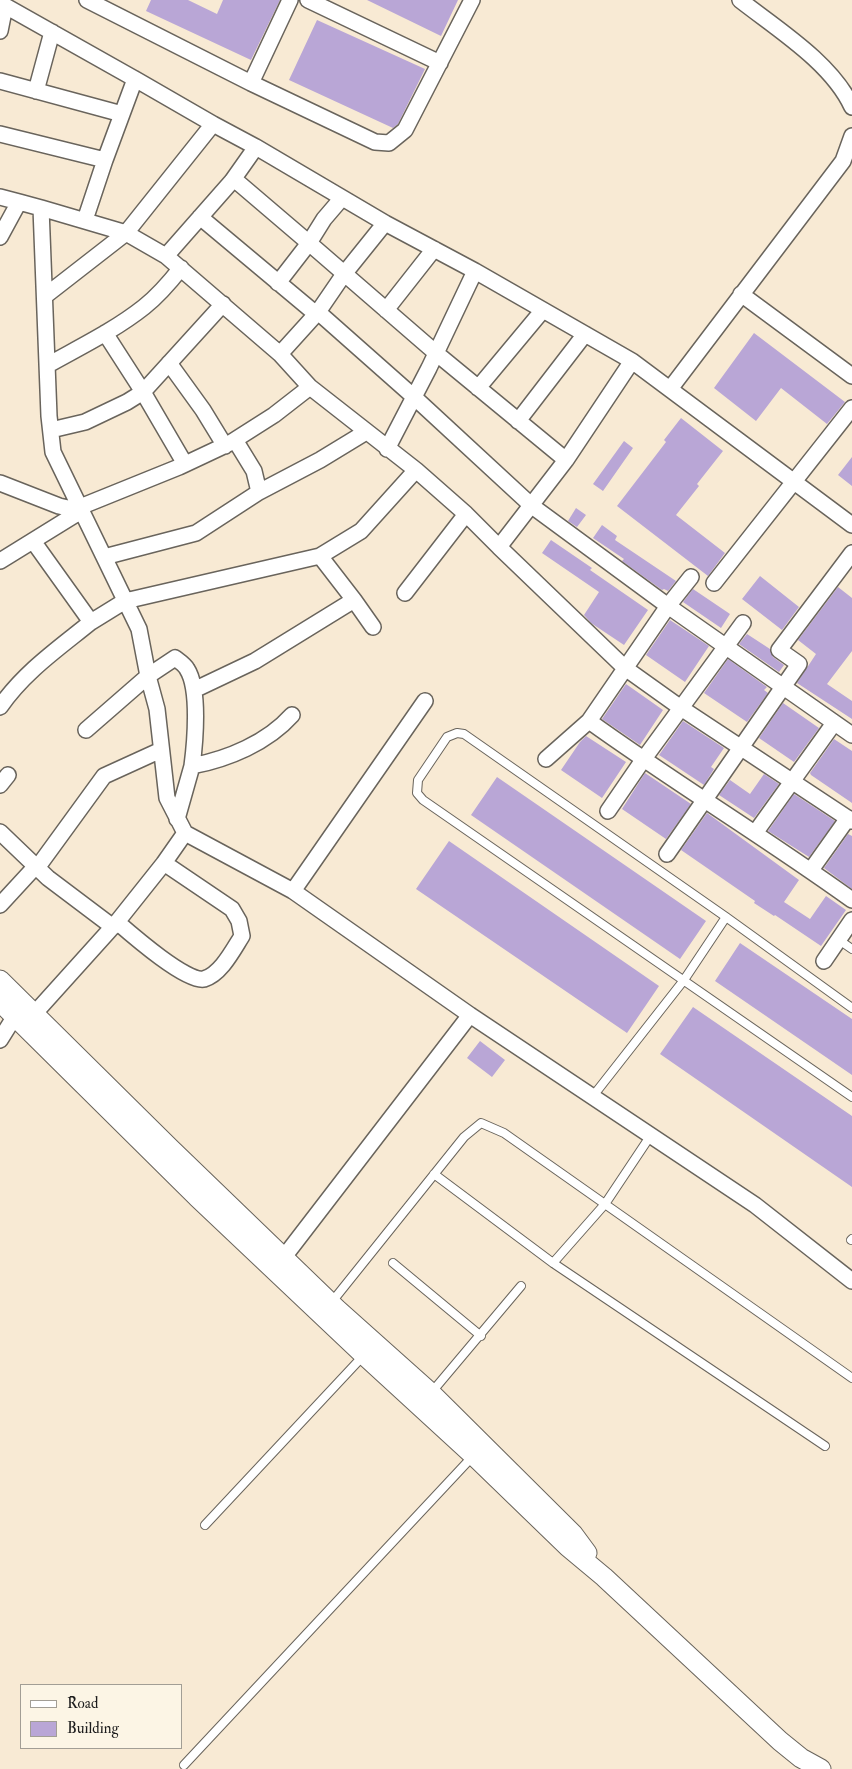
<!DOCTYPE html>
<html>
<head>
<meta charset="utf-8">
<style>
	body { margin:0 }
	#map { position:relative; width:852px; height:1769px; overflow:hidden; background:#f8ead4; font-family:"IM FELL Double Pica",serif }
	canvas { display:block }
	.legend { position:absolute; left:20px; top:1684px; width:162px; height:65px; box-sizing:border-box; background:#fcf5e5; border:1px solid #a29e95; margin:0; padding:6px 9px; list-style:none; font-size:15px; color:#1c1c1c }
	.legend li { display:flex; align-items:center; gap:10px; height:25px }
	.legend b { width:25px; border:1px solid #a29e95 }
</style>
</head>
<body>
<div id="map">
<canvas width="852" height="1769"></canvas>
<ul class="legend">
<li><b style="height:6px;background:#fff"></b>Road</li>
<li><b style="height:14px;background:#b9a6d6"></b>Building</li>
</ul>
</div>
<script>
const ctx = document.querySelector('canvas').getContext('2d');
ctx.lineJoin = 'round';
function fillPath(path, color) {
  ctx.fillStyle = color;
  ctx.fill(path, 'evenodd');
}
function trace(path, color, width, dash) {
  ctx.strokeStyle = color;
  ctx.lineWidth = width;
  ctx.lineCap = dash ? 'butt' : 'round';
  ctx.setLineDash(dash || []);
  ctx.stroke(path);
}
const building = new Path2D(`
	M 151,0 L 188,0 L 217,14 L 223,0 L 280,0 L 251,60 L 146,11 Z
	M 367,0 L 458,0 L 441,36 Z
	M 317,20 L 425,69 L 398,124 L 393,128 L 289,80 Z
	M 754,333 L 845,402 L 827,424 L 781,388 L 756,421 L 714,388 Z
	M 681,418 L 723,451 L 697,484 L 699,486 L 676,515 L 725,553 L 708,576 L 617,506 L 666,442 L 664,440 Z
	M 624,441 L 633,448 L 603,491 L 593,484 Z
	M 852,457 L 852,486 L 838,475 Z
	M 576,508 L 586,515 L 577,527 L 568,521 Z
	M 602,525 L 617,536 L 615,540 L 676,581 L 668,591 L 664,589 L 662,590 L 622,561 L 624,559 L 593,538 Z
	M 551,540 L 592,568 L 590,570 L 648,610 L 624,645 L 591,623 L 584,615 L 599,592 L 542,553 Z
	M 760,576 L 799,607 L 782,630 L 742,599 Z
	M 838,587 L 852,598 L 852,651 L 827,684 L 852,701 L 852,719 L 797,683 L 816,654 L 798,640 Z
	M 693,589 L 730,614 L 721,628 L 683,602 Z
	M 670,620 L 709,646 L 685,682 L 646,655 Z
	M 747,634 L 770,649 L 773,657 L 784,665 L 779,672 L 739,644 Z
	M 728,659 L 767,687 L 764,690 L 768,693 L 747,722 L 704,693 Z
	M 626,684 L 663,710 L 640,745 L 602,719 Z
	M 783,703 L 819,728 L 794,762 L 759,738 Z
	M 683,721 L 724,748 L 711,767 L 714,769 L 704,785 L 659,755 Z
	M 586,736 L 626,762 L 602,798 L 561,770 L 580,742 Z
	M 834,739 L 852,751 L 852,803 L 811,775 L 810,773 Z
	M 645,773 L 691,804 L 666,839 L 622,809 Z
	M 764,774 L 779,784 L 754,818 L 719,795 L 730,780 L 750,794 Z
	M 497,777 L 706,921 L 680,959 L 471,815 Z
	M 794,794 L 835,821 L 809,857 L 768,831 Z
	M 707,813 L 799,880 L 784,902 L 810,919 L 826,896 L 846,910 L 821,946 L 775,915 L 774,916 L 754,903 L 755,901 L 681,850 Z
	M 848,834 L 852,836 L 852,889 L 824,868 Z
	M 449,841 L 659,986 L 627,1033 L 416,889 Z
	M 740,943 L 852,1019 L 852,1075 L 715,981 Z
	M 693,1007 L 852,1116 L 852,1187 L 660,1054 Z
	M 480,1041 L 505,1060 L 492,1077 L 467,1058 Z`);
const service = new Path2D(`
	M 839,940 L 852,949
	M 852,1008 L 726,917 L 464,734 L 457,733 L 447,737 L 418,780 L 417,793 L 423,800 L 852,1097
	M 593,1096 L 684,980 L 726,917
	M 434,1174 L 553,1263 L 825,1446
	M 851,1240 L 852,1239
	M 393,1263 L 481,1336
	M 553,1263 L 605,1204 L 651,1135
	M 331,1303 L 464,1137 L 481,1123 L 504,1133 L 852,1378
	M 431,1393 L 521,1286
	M 205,1525 L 364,1355
	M 184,1765 L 473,1456`);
const minor = new Path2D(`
	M 87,0 L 251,83 L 375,142 L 389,143 L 405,130 L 472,0
	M 308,0 L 440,63
	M 740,0 C 777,29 832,63 852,107
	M 0,3 L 135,79
	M 0,31 L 5,6
	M 0,81 L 122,114
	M 251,83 L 290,0
	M 36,91 L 52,32
	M 0,134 L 105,160
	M 234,179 L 309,243 L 278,283
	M 0,197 L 19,202
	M 342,198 L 324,219 L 309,243 L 436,353 L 566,460
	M 41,208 L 126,233
	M 200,217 L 316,314
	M 85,220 L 105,160 L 135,79 L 213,124
	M 0,237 L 19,202 L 41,208 L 49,416 L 53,452 L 139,629 L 148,676 L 157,709 L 167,798 L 185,833 L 164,863
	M 166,256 L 232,181 L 256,147
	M 475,271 L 385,223 L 344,274 L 318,312 L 414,397 L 532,506 L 668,606 L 852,735
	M 741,294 L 852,376
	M 45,296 L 126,233
	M 386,310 L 434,249
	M 105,333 L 143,392 L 223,304
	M 280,354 L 166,256 L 126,233 L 213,124 L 256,147 L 385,223
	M 632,361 L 852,525
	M 169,363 L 203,410 L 225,446
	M 48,365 C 80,347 115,330 144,307 C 158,296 170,282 181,268
	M 310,387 L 280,354 L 318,312
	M 478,388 L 543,310
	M 670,389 L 843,161 L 852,136
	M 518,421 L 585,334
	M 51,430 L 85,422 L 127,402 L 143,392 L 185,464
	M 235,440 L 254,471 L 259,492
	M 387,449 L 429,368 L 475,271 L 632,361 L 566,460 L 499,547 L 466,514 L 416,470
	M 0,483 L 59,506 L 81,511
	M 80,507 L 179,467 L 230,443 L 274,415 L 310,387 L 416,470 L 361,531 L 320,556
	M 33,541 L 91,622 L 125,601 L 320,556 L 354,600
	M 499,547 L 625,668 L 681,708 L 852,821
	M 104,557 L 196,533 L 259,492 L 320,460 L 366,432
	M 0,561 L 81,511
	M 714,583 L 852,408
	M 405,593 L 466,514
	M 194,690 L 255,661 L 354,600 L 373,627
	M 0,707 C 24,672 59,648 91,622
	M 589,721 C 675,783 766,838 852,900
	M 86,730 L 148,676 L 175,658 C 179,661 185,665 187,669 C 200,689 195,743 192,766
	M 546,759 L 589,721 L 668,606 L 691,577
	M 0,785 L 8,775
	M 608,811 L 643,760 L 743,623
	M 177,819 L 192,766 C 228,759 267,743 292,715
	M 0,832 L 48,878 L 113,927
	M 185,833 L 293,891 L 470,1015 L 755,1205 L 852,1281
	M 755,833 L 834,723
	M 667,854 L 799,664 L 779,650 L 852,553
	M 811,870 L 848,818
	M 293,891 L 425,701
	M 0,905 L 35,867 L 37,868 L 104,776 L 161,750
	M 824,961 L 852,920
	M 35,1013 L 117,922 C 132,935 187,983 204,979 C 221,974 233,950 242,936 L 239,921 L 232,909 L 164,863 L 117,922
	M 0,1040 L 15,1016
	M 284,1257 L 470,1015`);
const tertiary = new Path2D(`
	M 0,980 L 170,1148 L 337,1309 L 431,1393 L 573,1534 L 587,1553
	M 0,1002 L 197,1197 L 364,1355 L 474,1456 L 568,1547 L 604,1577 L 780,1741 L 801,1758 L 821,1769`);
fillPath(building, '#b9a6d6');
trace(service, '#69645c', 10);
trace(minor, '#69645c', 18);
trace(tertiary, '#69645c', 21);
trace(service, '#fff', 8);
trace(minor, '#fff', 15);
trace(tertiary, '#fff', 19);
</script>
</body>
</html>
